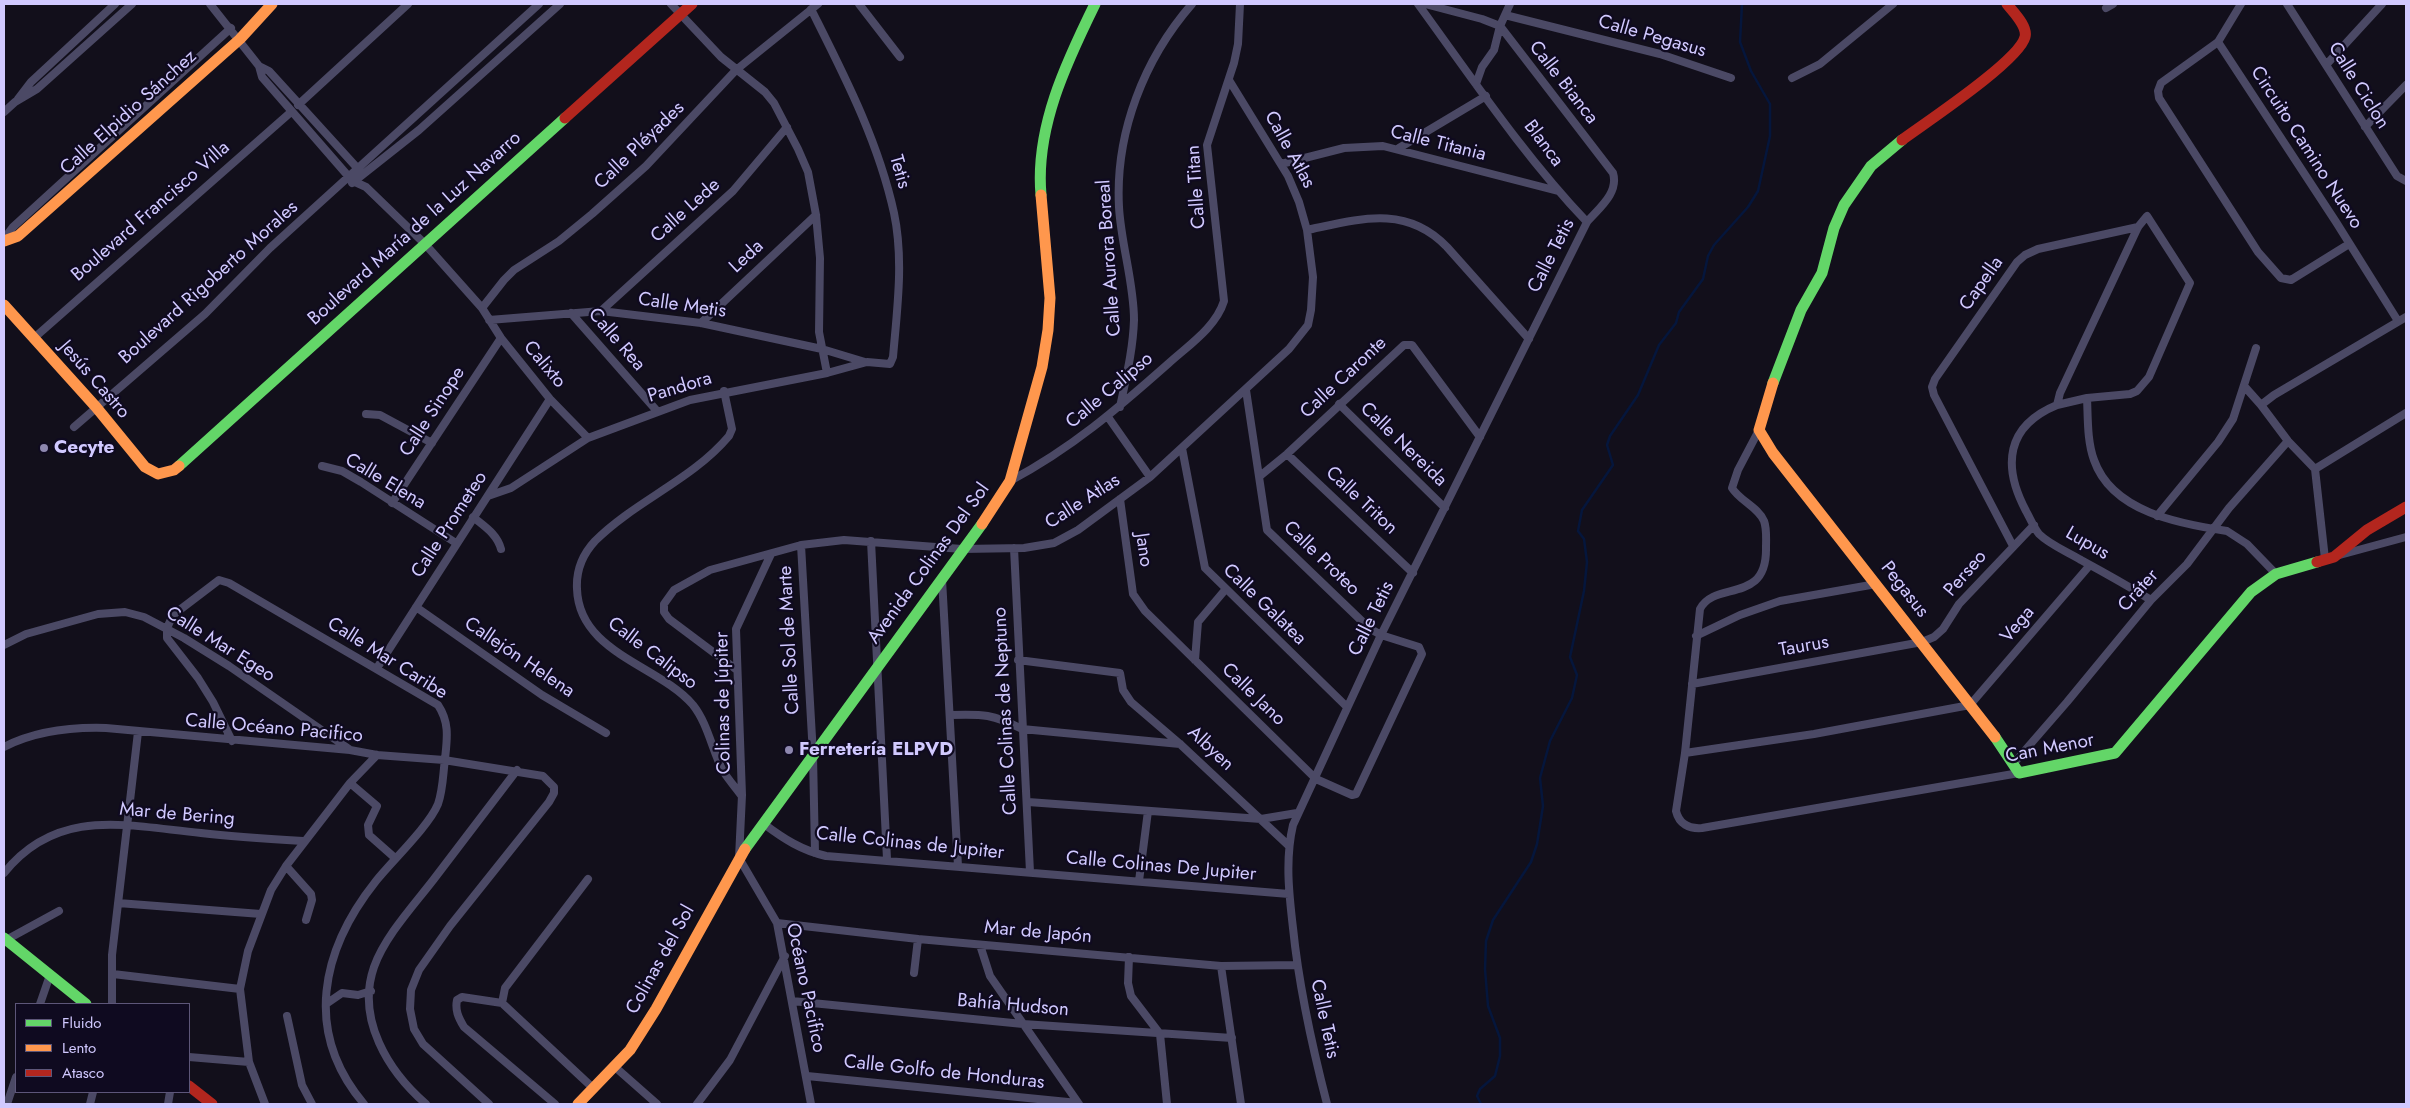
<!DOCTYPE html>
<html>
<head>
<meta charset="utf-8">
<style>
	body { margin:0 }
	#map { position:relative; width:2410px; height:1108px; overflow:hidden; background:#120f1b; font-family:Jost,sans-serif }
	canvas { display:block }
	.frame { position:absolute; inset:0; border:5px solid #d1c9ff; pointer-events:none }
	.legend { position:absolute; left:15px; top:1003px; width:175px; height:90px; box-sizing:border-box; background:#0f0a20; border:1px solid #5d5679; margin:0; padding:6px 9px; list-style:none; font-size:15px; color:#d1c9ff }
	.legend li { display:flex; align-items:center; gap:10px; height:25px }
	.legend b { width:25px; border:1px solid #5d5679 }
</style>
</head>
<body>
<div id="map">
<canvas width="2410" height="1108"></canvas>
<div class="frame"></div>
<ul class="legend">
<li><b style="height:6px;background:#63d668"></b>Fluido</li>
<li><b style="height:6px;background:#ff974d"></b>Lento</li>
<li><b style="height:6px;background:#b3261e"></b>Atasco</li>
</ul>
</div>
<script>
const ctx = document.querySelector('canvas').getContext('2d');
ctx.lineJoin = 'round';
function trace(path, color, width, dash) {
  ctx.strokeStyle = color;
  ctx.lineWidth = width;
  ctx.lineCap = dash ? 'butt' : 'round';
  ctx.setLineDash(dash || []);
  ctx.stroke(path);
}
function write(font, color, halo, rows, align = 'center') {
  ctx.font = font + ' Jost,sans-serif';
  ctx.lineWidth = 4.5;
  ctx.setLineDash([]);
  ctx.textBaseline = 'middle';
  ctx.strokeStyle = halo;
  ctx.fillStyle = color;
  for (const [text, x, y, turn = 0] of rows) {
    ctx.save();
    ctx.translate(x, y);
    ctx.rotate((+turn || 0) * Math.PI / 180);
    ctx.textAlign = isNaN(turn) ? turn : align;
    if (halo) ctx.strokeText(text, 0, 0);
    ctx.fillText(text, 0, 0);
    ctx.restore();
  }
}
const stream = new Path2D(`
	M 1481,1104 L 1477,1096 L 1480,1089 L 1495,1076 L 1500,1056 L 1500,1038 L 1488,1006 L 1485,969 L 1486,941 L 1493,920 L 1531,862 L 1537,844 L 1543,806 L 1540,778 L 1550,741 L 1572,698 L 1577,675 L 1570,657 L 1584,591 L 1587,562 L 1584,539 L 1578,531 L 1582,510 L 1613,465 L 1607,445 L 1610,436 L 1638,395 L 1659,345 L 1676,323 L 1679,312 L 1703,279 L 1708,256 L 1714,245 L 1748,207 L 1758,191 L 1770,136 L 1770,104 L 1751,71 L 1740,42 L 1742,4`);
const street = new Path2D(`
	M 210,4 L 259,66 L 262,77 L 349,177 L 355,182 L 366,187 L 425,244 L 482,308 L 501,338 L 550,399 L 588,438
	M 671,4 L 721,57 L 765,92 L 774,103 L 798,149 L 808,172 L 816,215 L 820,258 L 819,332 L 827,373
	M 859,4 L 900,57
	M 1418,4 C 1472,78 1524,156 1587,222
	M 1425,4 L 1482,19 L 1500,26
	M 2241,4 L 2218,42 L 2161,83 L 2158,91 L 2159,98 L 2258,252 L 2281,278 L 2291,280 L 2349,244
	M 2287,4 L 2397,176 L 2406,181
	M 2106,8 L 2113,4
	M 1505,15 L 1660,54 L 1731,78
	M 2218,42 L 2336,222 L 2398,321
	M 2326,65 L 2382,4
	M 259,66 L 269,71 L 360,171
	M 1792,78 L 1820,64 L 1893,4
	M 1476,84 L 1482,67 L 1494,50 L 1500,26 L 1510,4
	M 18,99 L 31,82 L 115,4
	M 298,105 L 408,4
	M 4,112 L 15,102 L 37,89 L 132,4
	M 2365,127 L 2406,85
	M 1399,148 L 1486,96
	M 1281,164 L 1344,148 L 1383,146 L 1558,191
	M 352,183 L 419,130 L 560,4
	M 1307,230 C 1359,219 1406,204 1447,247 L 1529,339
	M 4,239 L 13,227 L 231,28
	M 482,308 L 504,280 L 514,270 L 559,241 L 592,214 L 646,166 L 736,70 L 818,4
	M 601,311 L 733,191 L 787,127
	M 571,313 L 657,411
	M 489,320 L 601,311 L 701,323 L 822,349 L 865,362
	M 701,323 L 816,215
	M 34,338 L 291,112
	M 2245,387 L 2261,405 L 2288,441 L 2315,469 L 2325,559
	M 724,391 L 732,429 L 729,436 C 692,480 635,501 595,541 C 582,555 576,571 577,589 C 579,653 659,665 693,705 C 708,724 712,750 723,771 C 728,779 735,787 741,795
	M 2087,398 C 2088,418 2087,441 2094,460 C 2112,512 2180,524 2227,531 L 2247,544 L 2276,574
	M 1339,404 L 1445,508
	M 2057,405 L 2087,398 L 2130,394 L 2137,391 L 2149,377 L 2190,283 L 2147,216 L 2138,227 L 2060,393 L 2057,405 C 2006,426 2002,466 2026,511 C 2030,518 2034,528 2039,534 C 2050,545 2068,552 2081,560 C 2105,573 2128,586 2151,600
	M 2261,405 L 2274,395 L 2406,317
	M 1120,407 C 1126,378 1133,350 1134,320 C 1134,283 1121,244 1119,207 C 1115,133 1144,59 1192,4
	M 366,414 L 380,415 L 432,443
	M 1108,417 L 1150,477
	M 74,427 L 205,314 L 270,248 L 539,4
	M 1759,430 L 1738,470 L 1732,488 C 1740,501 1758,507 1764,521 C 1767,529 1766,539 1766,548 C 1767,605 1715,580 1700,609 L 1685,753 L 1676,811 C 1679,824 1689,829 1702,828 L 2019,773
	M 1182,448 L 1205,568 L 1347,707
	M 1287,454 L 1413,573
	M 322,466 L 342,471 L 361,482 L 456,543
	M 2315,469 L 2406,413
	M 1260,476 L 1287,454 L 1404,345 L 1412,345 L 1480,437
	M 1010,481 C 1072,448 1117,409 1169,363 C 1189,345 1216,327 1224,301 L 1207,145 L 1234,63 L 1238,44 L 1240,4
	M 488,496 L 511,488 L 588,438 L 690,400 L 827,373 L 867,362 L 890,364 L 893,357 C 897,310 904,260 894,213 C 878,140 844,75 811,9
	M 1120,499 L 1133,594 L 1145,611 L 1316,779 L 1352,795 L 1356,794 L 1422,654 L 1419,647 L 1381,635 L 1369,628 L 1267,530 L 1246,390
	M 392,503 L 501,338
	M 2157,516 L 2218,442 L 2233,419 L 2256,348
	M 473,517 C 485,527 497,534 501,549
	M 871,541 L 887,859
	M 801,545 L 813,755 L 815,853
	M 2013,546 L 1934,395 L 1932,387 L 1935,379 L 2017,262 L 2025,255 L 2038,249 L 2138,227
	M 1014,548 L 1030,872
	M 771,554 L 736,629 L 742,795 L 739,858 L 777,923 L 811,1104
	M 2336,556 L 2406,537
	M 942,579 L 958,866
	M 416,607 L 542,695 L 606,733
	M 1696,636 L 1740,615 L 1780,601 L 1876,584
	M 4,645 L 26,634 L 98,614 L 125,612 L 144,617 L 184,638 L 229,666 L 349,749
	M 1018,660 L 1120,673 L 1123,690 L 1131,702 L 1180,744 L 1288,845
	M 1195,660 L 1198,622 L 1225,590
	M 377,668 L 550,399
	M 737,670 L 669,619 L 664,612 L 664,604 L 674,590 L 710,570 L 801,545 L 844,540 L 962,549 L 1024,548 L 1054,543 L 1078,530 L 1150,477 L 1289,349 L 1308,325 L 1311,310 L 1313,277 L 1307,230 L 1299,202 L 1288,176 L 1229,80
	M 1692,684 L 1922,642 L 1934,637 L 1943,629 L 1959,604 L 2034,525
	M 951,715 C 983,714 993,714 1022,729 L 1180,744
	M 232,741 L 213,702 L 198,678 L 167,638 L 167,628 L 173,615 L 219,580 L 229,583 L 438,705 C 450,723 447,739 445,759 C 443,774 443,790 438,804 C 429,826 392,861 376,881 C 321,950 303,1032 364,1104
	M 4,747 C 35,731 72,727 106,728 L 350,750 L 377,755 L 444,760 L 543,776 L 554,787 L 554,793 L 549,802 L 450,926 L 419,970 L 411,990 L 410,1009 L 414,1029 L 423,1044 L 489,1104
	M 1685,753 L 1814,734 L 1970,705 L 2090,565
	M 2014,763 L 2067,702 L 2151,600 L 2187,564 L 2229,508 L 2288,441
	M 350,783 L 377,806 L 368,825 L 369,835 L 395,858
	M 1028,802 L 1261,819 L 1297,813
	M 764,824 C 784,839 801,850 826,856 L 1289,894
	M 286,866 L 311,894 L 312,900 L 306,920
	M 4,873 C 58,806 127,826 201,833 C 235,837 269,839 303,841
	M 588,879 L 505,988 L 502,1003 L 593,1088
	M 1139,881 L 1148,811
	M 118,903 L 261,914
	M 777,923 L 918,939 L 1221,966 L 1297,965
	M 6,940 L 59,911
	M 980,945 L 990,976 L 1079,1104
	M 1129,957 L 1128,983 L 1131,996 L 1160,1034 L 1167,1104
	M 1221,966 L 1241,1104
	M 914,973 L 918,939
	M 113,974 L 240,989
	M 792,1001 L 1023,1024 L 1232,1038
	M 502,1003 L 462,997 L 457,1000 C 455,1010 458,1017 464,1027 L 555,1104
	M 40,1004 L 50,975
	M 112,1004 L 112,955 L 138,732
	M 326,1004 L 342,993 L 358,995 L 371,991
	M 287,1016 L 302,1085 L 312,1104
	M 189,1057 L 249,1062
	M 615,1067 L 657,1104
	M 807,1076 L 1078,1103
	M 7,1104 L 16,1077
	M 90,1104 L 93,1092
	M 168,1104 L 170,1092
	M 265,1104 L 249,1062 L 240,989 L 248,951 L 271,890 L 286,866 L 350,783 L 377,755
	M 426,1104 C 388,1071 356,1019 374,967 C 385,936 414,905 434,879 C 461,843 489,807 517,770
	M 697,1104 L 730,1060 L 785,956
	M 1327,1104 C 1312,1046 1299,988 1293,928 C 1289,894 1285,859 1293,825 L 1381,635 L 1587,222 C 1599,208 1619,193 1613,173 L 1500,26`);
const fast = new Path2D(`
	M 1041,195 C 1035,128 1066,63 1095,4
	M 1773,383 L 1801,310 L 1822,273 L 1834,228 L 1844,205 L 1871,166 L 1902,140
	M 179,466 L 565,118
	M 1995,737 L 2019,773 L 2115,753 L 2251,592 L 2276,574 L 2317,562
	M 745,849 L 982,524
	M 4,938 L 86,1004`);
const slow = new Path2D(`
	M 4,241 L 18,236 L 240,39 L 272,4
	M 4,305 L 96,407 L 145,467 L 158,474 L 174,470 L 179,466
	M 1773,383 L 1759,430 L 1773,453 L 1995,737
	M 982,524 L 1010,481 L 1042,367 L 1048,330 L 1050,298 L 1041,195
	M 578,1104 L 630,1050 L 656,1009 L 745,849`);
const jam = new Path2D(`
	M 565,118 L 692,4
	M 1902,140 C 1925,123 2019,61 2025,37 C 2028,26 2013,12 2007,4
	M 2317,562 L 2334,557 L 2367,530 L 2406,507
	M 189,1086 L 212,1104`);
const markers = [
	[44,448,5,"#8e88af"],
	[789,750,5,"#8e88af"]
];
const streetNames = [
	["Calle Pegasus",1652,37,16],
	["Calle Bianca",1563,83,52],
	["Calle Ciclon",2358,86,58],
	["Calle Elpidio Sánchez",129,113,-42],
	["Calle Titania",1438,144,14],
	["Blanca",1543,144,53],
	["Calle Pléyades",640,146,-44],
	["Circuito Camino Nuevo",2306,148,57],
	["Calle Atlas",1289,150,61],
	["Tetis",899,172,74],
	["Calle Titan",1197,187,-94],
	["Calle Lede",686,211,-42],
	["Boulevard Francisco Villa",151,212,-41],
	["Boulevard María de la Luz Navarro",415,229,-42],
	["Calle Tetis",1552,256,-63],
	["Leda",747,257,-43],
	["Calle Aurora Boreal",1110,258,-94],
	["Boulevard Rigoberto Morales",209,283,-42],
	["Capella",1982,284,-55],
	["Calle Metis",682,306,8],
	["Calle Rea",616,340,49],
	["Calixto",544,365,50],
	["Calle Caronte",1344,378,-43],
	["Jesús Castro",94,380,49],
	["Pandora",680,388,-17],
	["Calle Calipso",1110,391,-40],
	["Calle Sinope",433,412,-57],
	["Calle Nereida",1403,445,44],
	["Calle Elena",385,482,31],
	["Calle Triton",1361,501,43],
	["Calle Atlas",1083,502,-33],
	["Calle Prometeo",450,525,-57],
	["Lupus",2087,544,30],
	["Jano",1143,550,82],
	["Calle Proteo",1321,559,44],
	["Avenida Colinas Del Sol",929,564,-54],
	["Perseo",1966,574,-49],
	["Pegasus",1904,590,52],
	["Cráter",2139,591,-48],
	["Calle Galatea",1264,605,44],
	["Calle Tetis",1372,619,-64],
	["Vega",2018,625,-50],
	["Calle Sol de Marte",790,640,-93],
	["Calle Mar Egeo",220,645,32],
	["Taurus",1804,647,-10],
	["Calle Calipso",652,654,37],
	["Callejón Helena",519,658,34],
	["Calle Mar Caribe",387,659,32],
	["Calle Jano",1253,695,44],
	["Colinas de Júpiter",724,703,-91],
	["Calle Colinas de Neptuno",1006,711,-93],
	["Calle Océano Pacifico",274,729,5],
	["Albyen",1210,749,43],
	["Can Menor",2050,749,-11],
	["Mar de Bering",177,815,5],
	["Calle Colinas de Jupiter",910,844,6],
	["Calle Colinas De Jupiter",1161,867,5],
	["Mar de Japón",1038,933,5],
	["Colinas del Sol",661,960,-61],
	["Océano Pacifico",805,988,78],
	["Bahía Hudson",1013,1006,5],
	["Calle Tetis",1324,1019,78],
	["Calle Golfo de Honduras",944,1073,6]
];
const poiNames = [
	["Cecyte",54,448],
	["Ferretería ELPVD",799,750]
];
trace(stream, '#05163c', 2.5);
trace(street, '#4b4965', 8);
trace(fast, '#63d668', 11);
trace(slow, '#ff974d', 11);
trace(jam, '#b3261e', 11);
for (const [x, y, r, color] of markers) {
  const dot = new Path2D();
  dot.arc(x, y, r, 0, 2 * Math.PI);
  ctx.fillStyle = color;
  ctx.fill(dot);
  trace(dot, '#0f0a20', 2);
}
write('19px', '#d1c9ff', '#0f0a20', streetNames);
write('bold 19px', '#d1c9ff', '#0f0a20', poiNames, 'left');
</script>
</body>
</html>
